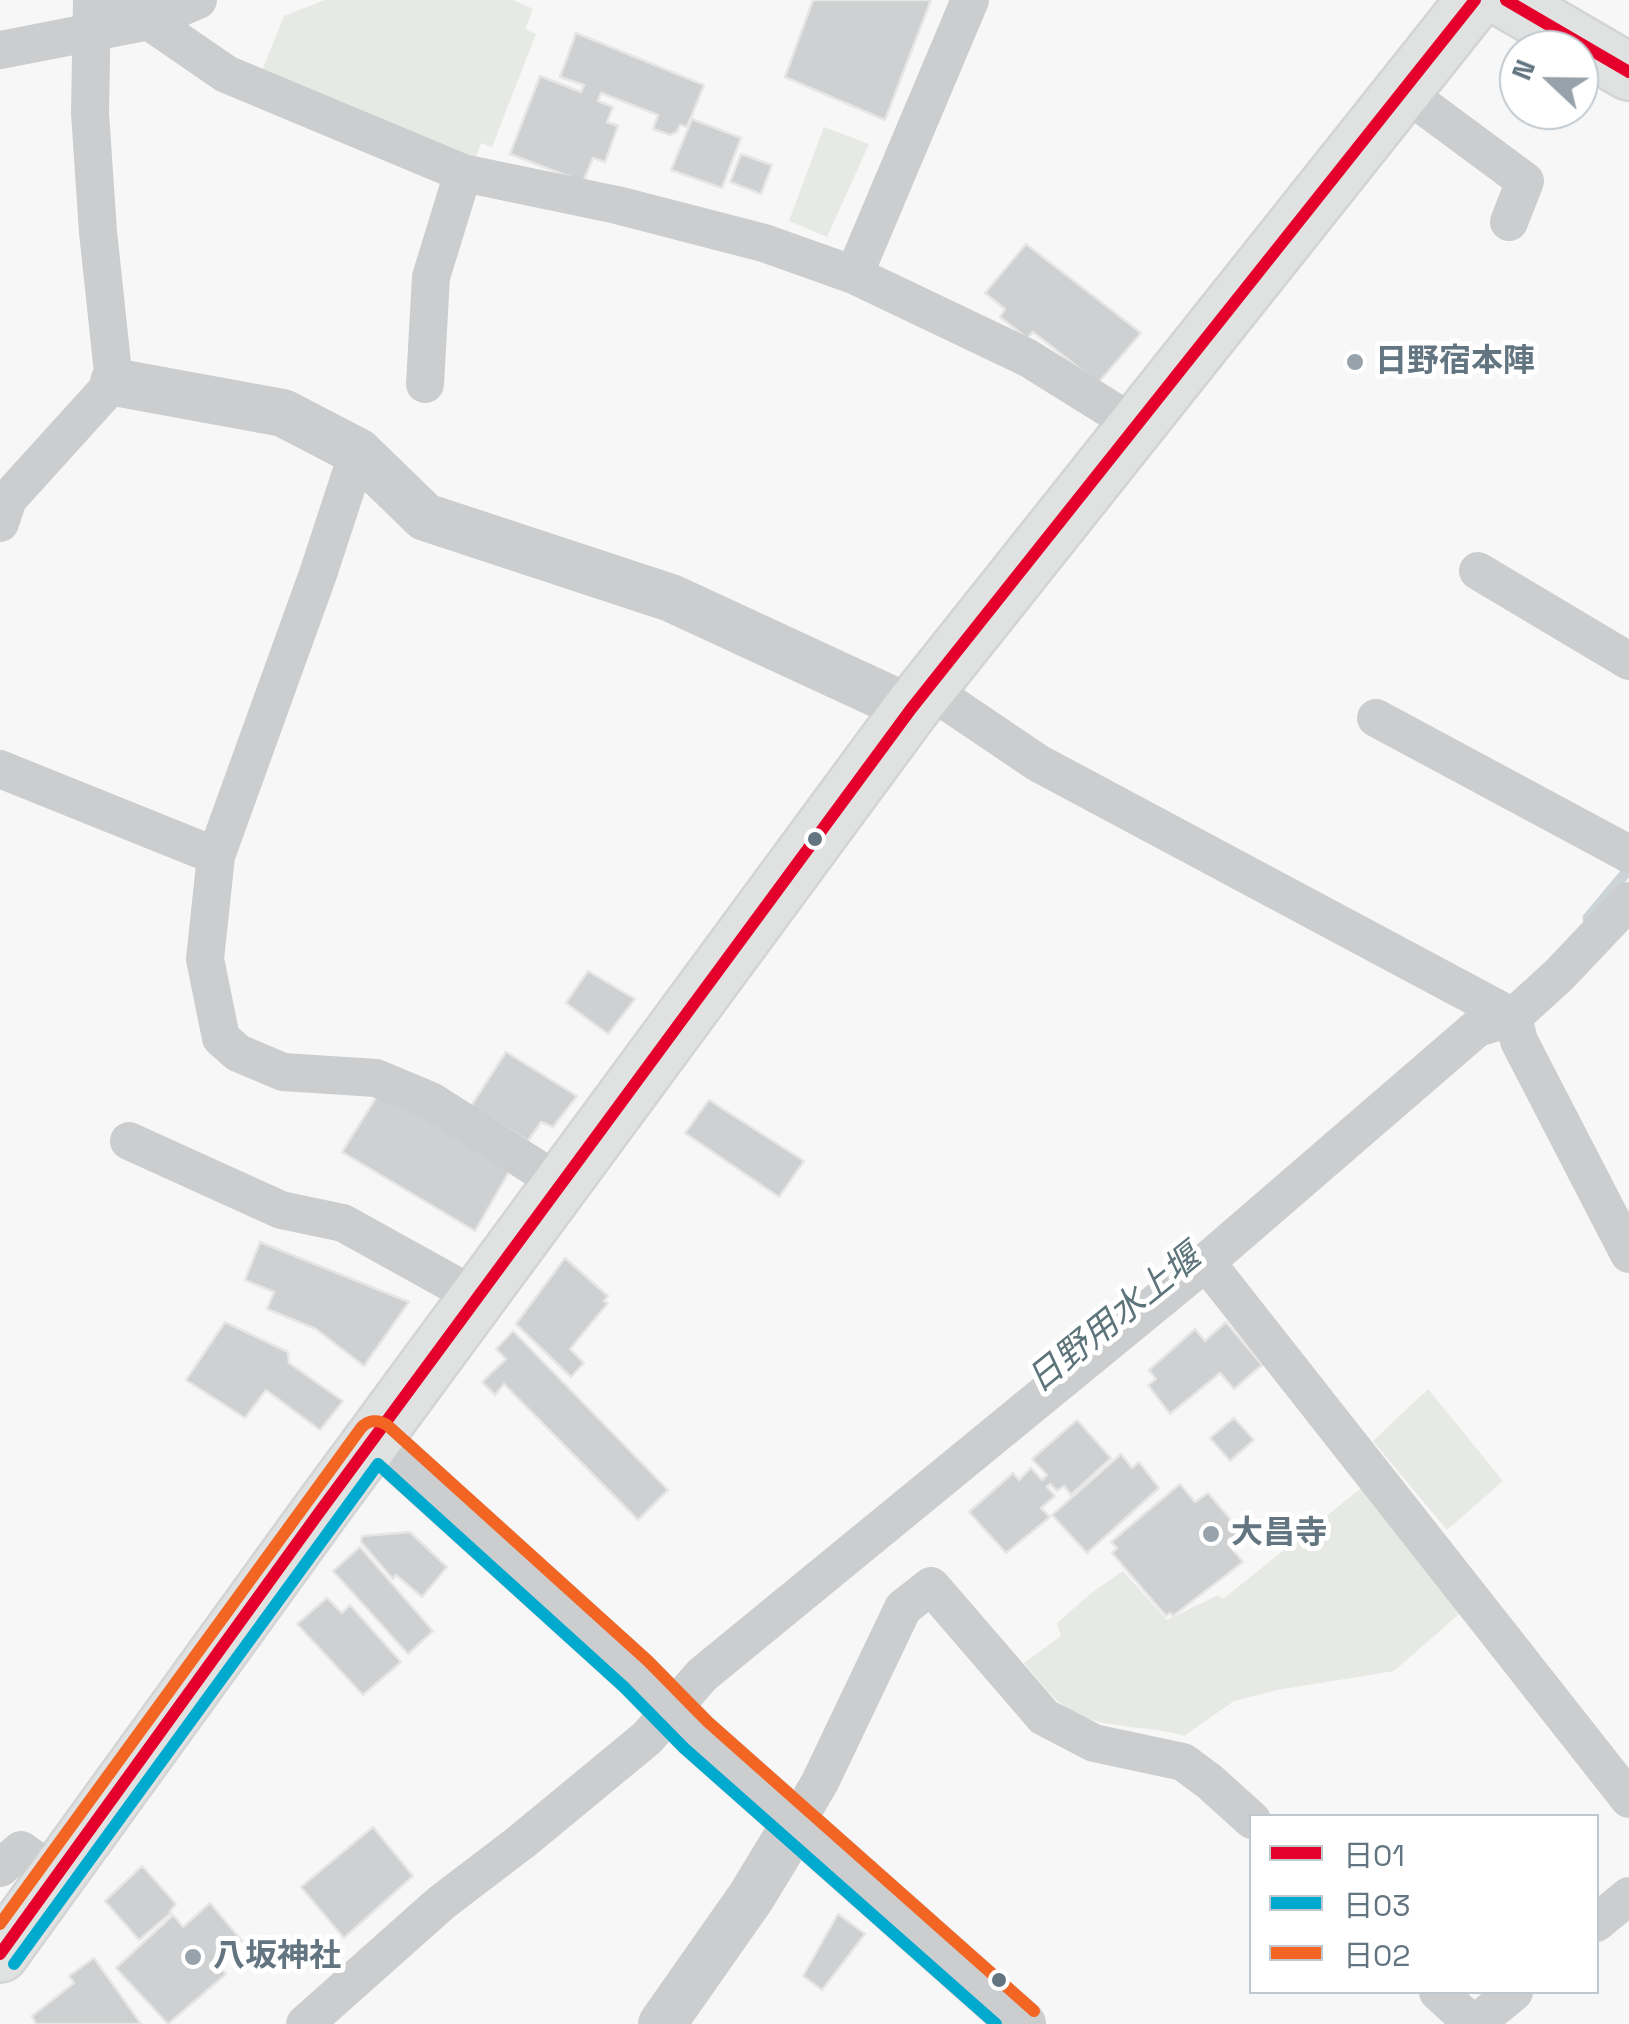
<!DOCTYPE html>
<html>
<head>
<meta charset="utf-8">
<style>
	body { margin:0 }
	#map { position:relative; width:1629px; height:2024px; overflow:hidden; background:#f7f7f7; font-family:"Space Grotesk","Noto Sans JP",sans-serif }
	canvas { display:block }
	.legend { position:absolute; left:1249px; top:1814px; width:350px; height:180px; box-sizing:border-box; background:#fff; border:2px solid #c1c8cd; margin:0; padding:12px 18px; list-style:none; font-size:30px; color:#637581 }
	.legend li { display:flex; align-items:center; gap:20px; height:50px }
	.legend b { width:50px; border:2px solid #c1c8cd }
	.north { position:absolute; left:1499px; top:30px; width:100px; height:100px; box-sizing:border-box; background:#fff; border:2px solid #c1c8cd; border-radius:50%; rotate:292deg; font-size:28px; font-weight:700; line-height:40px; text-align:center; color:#637581 }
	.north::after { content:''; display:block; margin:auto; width:35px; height:45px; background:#97a2aa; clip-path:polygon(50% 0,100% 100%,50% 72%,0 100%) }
</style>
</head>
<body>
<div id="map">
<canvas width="1629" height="2024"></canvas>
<ul class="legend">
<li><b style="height:12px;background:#e4002b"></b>日01</li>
<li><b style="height:12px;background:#00a9ce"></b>日03</li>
<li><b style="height:12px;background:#f26522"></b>日02</li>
</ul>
<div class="north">N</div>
</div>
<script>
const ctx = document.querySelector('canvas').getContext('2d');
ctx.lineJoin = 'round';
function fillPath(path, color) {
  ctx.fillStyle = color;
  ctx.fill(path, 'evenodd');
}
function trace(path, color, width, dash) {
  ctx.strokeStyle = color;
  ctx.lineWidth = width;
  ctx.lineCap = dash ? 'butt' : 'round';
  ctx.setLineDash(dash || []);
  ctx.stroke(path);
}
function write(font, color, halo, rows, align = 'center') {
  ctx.font = font + ' "Space Grotesk","Noto Sans JP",sans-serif';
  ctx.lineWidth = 10;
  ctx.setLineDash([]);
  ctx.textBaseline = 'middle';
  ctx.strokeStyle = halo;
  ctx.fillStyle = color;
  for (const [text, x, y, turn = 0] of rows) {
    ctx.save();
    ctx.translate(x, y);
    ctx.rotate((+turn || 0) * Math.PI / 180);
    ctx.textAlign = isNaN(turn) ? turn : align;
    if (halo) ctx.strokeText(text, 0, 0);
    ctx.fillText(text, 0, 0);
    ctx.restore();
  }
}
const green = new Path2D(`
	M 325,0 L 513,0 L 533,9 L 525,29 L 536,34 L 492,147 L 481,143 L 473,165 L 258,80 L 284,16 Z
	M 824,127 L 869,144 L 827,237 L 789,221 Z
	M 1428,1389 L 1503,1481 L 1447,1530 L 1373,1441 Z
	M 1365,1485 L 1466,1608 L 1394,1671 L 1277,1690 L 1234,1701 L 1184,1736 C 1150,1725 1106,1730 1075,1713 C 1054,1702 1039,1680 1024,1663 L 1061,1636 L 1057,1623 L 1090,1594 L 1123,1571 L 1167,1620 L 1218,1595 L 1223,1599 Z`);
const stream = new Path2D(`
	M 1588,918 L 1629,869`);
const building = new Path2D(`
	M 813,0 L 931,0 L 885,120 L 785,77 Z
	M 576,33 L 704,85 L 687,127 L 680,125 L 677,132 L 670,135 L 653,129 L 658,115 L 601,93 L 598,101 L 613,107 L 607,122 L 618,126 L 605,162 L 593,158 L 583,182 L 510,154 L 540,76 L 581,92 L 584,85 L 560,77 Z
	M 692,119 L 741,138 L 722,188 L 671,170 Z
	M 741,154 L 772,165 L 761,194 L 730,182 Z
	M 1026,244 L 1141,333 L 1098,383 L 1033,332 L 1027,338 L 1000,317 L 1005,309 L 985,293 Z
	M 588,971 L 635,999 L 608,1034 L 566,1003 Z
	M 506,1052 L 577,1096 L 553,1127 L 541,1122 L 528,1141 L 471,1106 Z
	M 379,1093 L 513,1165 L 475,1231 L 342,1152 Z
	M 709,1100 L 804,1161 L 779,1197 L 685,1133 Z
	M 260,1242 L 409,1302 L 364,1366 L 316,1329 L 267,1309 L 274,1292 L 245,1280 Z
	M 565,1258 L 608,1296 L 604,1301 L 608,1303 L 570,1349 L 584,1363 L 571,1377 L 516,1324 Z
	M 225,1322 L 288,1352 L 289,1363 L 343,1401 L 320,1430 L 266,1390 L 245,1418 L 186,1380 Z
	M 1226,1322 L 1262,1365 L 1234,1389 L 1220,1373 L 1170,1414 L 1148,1385 L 1156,1379 L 1149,1370 L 1195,1329 L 1205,1341 Z
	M 513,1331 L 668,1490 L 638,1520 L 504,1384 L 495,1395 L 482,1382 L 506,1359 L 496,1349 Z
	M 1234,1418 L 1254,1440 L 1230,1461 L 1210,1438 Z
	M 1077,1420 L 1111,1458 L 1071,1495 L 1064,1486 L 1057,1491 L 1050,1484 L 1047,1487 L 1055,1496 L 1041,1508 L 1050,1517 L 1006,1553 L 969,1512 L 1013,1473 L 1019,1480 L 1031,1468 L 1042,1480 L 1047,1475 L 1032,1459 Z
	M 1121,1454 L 1132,1468 L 1139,1462 L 1159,1488 L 1087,1553 L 1052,1515 Z
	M 1180,1484 L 1195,1502 L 1208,1493 L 1243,1534 L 1228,1544 L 1243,1562 L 1173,1616 L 1170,1613 L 1166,1616 L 1112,1553 L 1117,1548 L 1111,1542 Z
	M 410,1532 L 447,1567 L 422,1597 L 396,1575 L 393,1579 L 361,1542 L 362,1536 Z
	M 360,1547 L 433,1631 L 408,1654 L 333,1571 Z
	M 327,1598 L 342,1613 L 350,1605 L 401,1662 L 363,1695 L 297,1624 Z
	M 373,1827 L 413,1876 L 344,1938 L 301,1887 Z
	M 142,1866 L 176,1904 L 170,1911 L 171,1913 L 139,1940 L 105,1901 Z
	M 210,1903 L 242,1941 L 217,1964 L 226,1974 L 168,2024 L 116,1968 L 173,1915 L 183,1927 Z
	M 838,1914 L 865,1934 L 822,1990 L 803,1976 Z
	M 94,1958 L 141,2024 L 36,2024 L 32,2016 L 74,1983 L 69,1976 Z`);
const minor = new Path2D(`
	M 124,0 L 149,21 L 226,74 L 463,173 L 617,205 L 764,243 L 854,275 L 1028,358 L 1137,426
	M 0,50 L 149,21 L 198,0
	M 1402,90 L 1525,181 L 1509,222
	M 854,275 L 970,0
	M 425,384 L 431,277 L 463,173
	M 358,452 L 318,574 L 216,856 L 205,959 L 221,1038 L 238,1053 L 283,1072 L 376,1078 L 431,1101 L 561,1184
	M 0,523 L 8,499 L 114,382 L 98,232 L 90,113 L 92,0
	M 1478,571 L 1629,661
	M 927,688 L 1038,763 L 1513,1017 L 1519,1041 L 1629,1254
	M 1376,718 L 1629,854
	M 0,769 L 216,856
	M 129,1141 L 281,1210 L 343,1223 L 453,1284 L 476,1301
	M 1206,1262 L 1629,1799
	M 796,1823 L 820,1782 L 903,1608 L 931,1586 L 1044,1717 L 1094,1743 L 1183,1762 L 1210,1782 L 1252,1820
	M 0,1868 L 21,1850 L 56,1875
	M 1596,1923 L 1629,1896
	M 1438,1992 L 1473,2024
	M 305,2024 L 441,1903 L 521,1842 L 647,1738 L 702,1675 L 1206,1262 L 1477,1028 L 1513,1017 L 1559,975 L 1629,901
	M 1475,2024 L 1514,1992`);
const tertiary = new Path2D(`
	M 114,382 L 283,413 L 358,452 L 425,517 L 671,598 L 911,709
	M 375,1438 L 636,1674 L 696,1735 L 1022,2024
	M 662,2024 L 751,1897 L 796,1823`);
const secondary = new Path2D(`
	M 0,1954 L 321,1510 L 911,709 L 1475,0`);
const primary = new Path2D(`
	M 1506,0 L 1629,72`);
const bus1 = new Path2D(`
	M 1506,0 L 1629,72
	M 0,1954 L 321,1510 L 911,709 L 1475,0`);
const bus2 = new Path2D(`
	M 14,1964 L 378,1464 L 624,1687 L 684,1748 L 996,2024`);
const bus3 = new Path2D(`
	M 0,1924 L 361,1428 C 368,1420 378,1419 387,1425 L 648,1661 L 708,1722 L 1034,2011`);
const markers = [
	[1355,362,10,"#97a2aa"],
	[815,839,9,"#637581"],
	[1211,1534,10,"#97a2aa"],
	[193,1957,10,"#97a2aa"],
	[999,1980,9,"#637581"]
];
const poiNames = [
	["日野宿本陣",1375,362],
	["大昌寺",1231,1534],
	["八坂神社",213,1957]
];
const waterNames = [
	["日野用水上堰",1115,1320,-39]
];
fillPath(green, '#e6e9e4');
trace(stream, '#ccd4d7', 11);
fillPath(building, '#ced0d1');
trace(building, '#e6e6e6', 2.5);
trace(secondary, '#d3d4d5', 60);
trace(primary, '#d3d4d5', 60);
trace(minor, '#cccdce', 38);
trace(tertiary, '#cccdce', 48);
trace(secondary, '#e0e1e1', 55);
trace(primary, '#e0e1e1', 55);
trace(bus1, '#e4002b', 12);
trace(bus2, '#00a9ce', 12);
trace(bus3, '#f26522', 12);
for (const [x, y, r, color] of markers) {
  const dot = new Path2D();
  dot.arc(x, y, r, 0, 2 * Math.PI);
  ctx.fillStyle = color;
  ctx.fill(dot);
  trace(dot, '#fff', 4);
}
write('bold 32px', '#637581', '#fff', poiNames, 'left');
write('italic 35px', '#5e747b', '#fff', waterNames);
</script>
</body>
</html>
